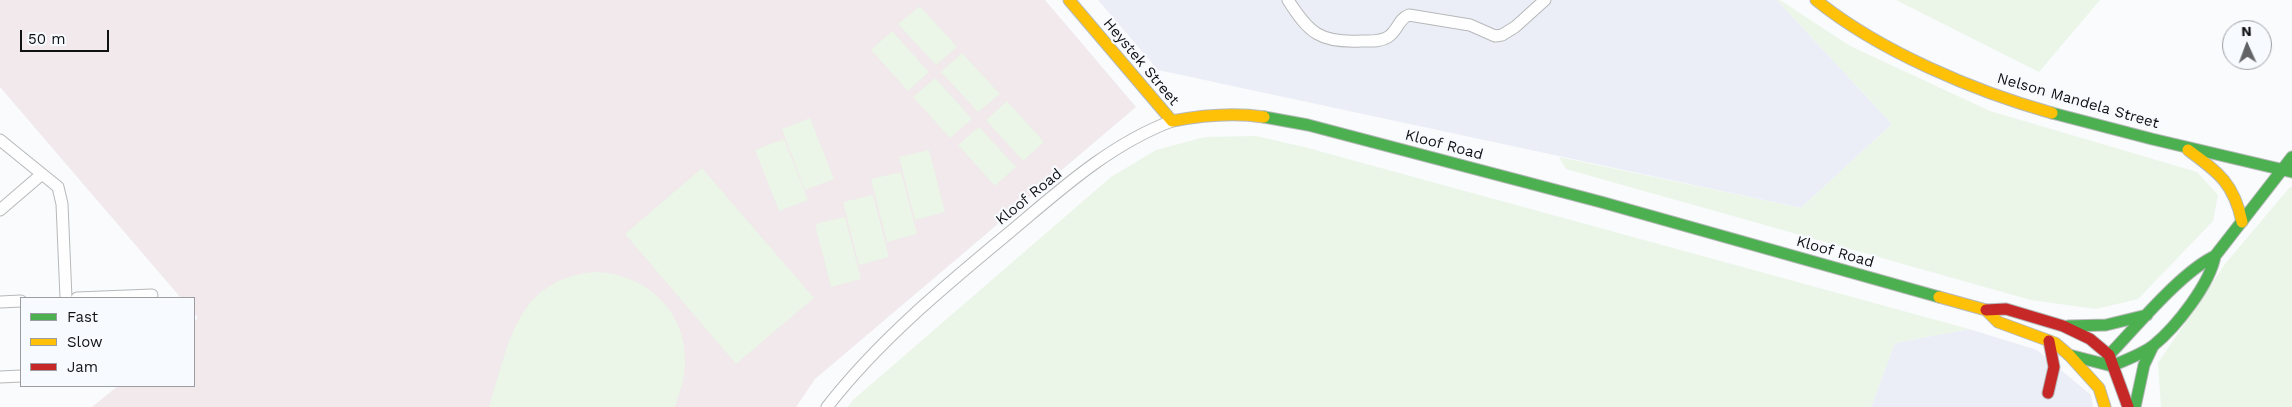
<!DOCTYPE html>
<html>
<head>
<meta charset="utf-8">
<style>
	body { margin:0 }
	#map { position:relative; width:2292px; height:407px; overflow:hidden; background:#f9fbfd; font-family:"Work Sans",sans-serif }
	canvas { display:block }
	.legend { position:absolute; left:20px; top:297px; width:175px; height:90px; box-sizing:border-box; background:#f7faff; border:1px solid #9b9da1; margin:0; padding:6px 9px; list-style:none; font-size:15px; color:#111214 }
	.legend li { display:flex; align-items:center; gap:10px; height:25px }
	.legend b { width:25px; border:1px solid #9b9da1 }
	.north { position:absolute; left:2222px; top:20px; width:50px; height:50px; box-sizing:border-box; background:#f7faff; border:1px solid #9b9da1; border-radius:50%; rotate:358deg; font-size:14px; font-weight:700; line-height:20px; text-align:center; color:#111214 }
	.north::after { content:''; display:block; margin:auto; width:18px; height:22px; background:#626466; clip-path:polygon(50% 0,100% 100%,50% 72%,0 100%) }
	.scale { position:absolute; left:20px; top:30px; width:89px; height:22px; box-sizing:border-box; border:2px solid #111214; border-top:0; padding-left:6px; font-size:15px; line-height:18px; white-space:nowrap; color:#111214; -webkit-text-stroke:4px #f7faff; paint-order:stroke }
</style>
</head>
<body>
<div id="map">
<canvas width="2292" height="407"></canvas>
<ul class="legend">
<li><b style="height:6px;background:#4caf50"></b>Fast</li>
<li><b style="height:6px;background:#ffc107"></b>Slow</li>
<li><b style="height:6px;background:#c62828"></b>Jam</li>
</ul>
<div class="north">N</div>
<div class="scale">50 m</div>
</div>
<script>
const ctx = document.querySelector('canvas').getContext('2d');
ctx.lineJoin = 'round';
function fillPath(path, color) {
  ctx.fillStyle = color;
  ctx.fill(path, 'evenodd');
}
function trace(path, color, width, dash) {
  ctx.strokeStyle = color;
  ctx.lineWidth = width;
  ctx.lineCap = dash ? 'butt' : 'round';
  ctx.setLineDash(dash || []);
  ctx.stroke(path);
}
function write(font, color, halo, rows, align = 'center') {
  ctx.font = font + ' "Work Sans",sans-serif';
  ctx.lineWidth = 4.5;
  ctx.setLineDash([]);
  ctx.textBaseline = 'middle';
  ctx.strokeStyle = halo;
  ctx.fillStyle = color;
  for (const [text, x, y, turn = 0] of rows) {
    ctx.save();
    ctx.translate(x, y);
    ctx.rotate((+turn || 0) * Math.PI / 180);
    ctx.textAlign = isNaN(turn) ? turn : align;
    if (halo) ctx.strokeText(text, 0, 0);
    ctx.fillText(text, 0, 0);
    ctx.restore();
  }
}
const built = new Path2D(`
	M 1098,0 L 1777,0 L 1892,124 L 1801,208 L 1158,70 Z
	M 1969,329 L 2037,350 L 2091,395 L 2093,407 L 1871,407 L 1895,343 Z`);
const education = new Path2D(`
	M 0,0 L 1045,0 L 1136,107 L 815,379 L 796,407 L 92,407 L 118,386 L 194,386 L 194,321 L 198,318 L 194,313 L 194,298 L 181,298 L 0,87 Z`);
const green = new Path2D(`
	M 1777,0 L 1780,0 L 1850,46 L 1990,111 L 2197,172 L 2218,195 L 2213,221 L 2138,299 L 2096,309 L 2031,300 L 1566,169 L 1559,157 L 1801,208 L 1892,124 Z
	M 1896,0 L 2100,0 L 2039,72 Z
	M 920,6 L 957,47 L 936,65 L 898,24 Z
	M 892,31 L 929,72 L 908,91 L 871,50 Z
	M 962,53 L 1000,94 L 978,112 L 941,72 Z
	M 935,78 L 972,119 L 950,138 L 913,97 Z
	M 1007,101 L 1044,142 L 1023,161 L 986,120 Z
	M 810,118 L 834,179 L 805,190 L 782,129 Z
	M 979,127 L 1016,167 L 995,186 L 958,145 Z
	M 1256,136 L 1304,147 L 1969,329 L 1895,343 L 1871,407 L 848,407 L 853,400 L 1111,177 L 1156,150 L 1205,137 Z
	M 784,139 L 808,200 L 779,211 L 755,150 Z
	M 929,150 L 945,212 L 915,220 L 899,157 Z
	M 702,168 L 814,298 L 736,364 L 625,234 Z
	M 901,172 L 917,234 L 887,242 L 871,179 Z
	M 2290,187 L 2292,187 L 2292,407 L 2161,407 L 2158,363 L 2225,264 Z
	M 873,195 L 889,257 L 859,265 L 843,202 Z
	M 845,217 L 861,279 L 831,287 L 815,224 Z
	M 596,272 C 644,274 684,308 685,358 C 686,375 680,391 675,407 L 489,407 C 509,344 516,278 596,272 Z`);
const street = new Path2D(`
	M 1288,0 C 1309,33 1320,43 1361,41 C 1370,41 1380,42 1388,37 C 1398,31 1398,19 1409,15 L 1470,25 L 1495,36 L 1502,35 L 1515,27 L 1545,0
	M 0,140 L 58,187 L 62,204 L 66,298
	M 0,210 L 42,174
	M 77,298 L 152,295
	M 0,302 L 21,301
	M 0,377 L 21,376
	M 827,407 C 879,340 945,286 1010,232 C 1060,190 1110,144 1172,121`);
const fast = new Path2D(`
	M 2052,113 L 2152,139 L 2292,172
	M 1264,117 L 1308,125 L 1601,202 L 1939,297
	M 2068,326 L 2106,325 L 2147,315
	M 2069,355 L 2112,366 C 2125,360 2143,354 2154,345 C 2176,327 2210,284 2215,256 L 2292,157
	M 2105,364 L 2109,355 C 2136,327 2181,272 2215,256
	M 2135,407 L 2144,365 L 2153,346`);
const slow = new Path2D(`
	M 1069,0 L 1172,121 C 1203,115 1232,112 1264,117
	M 1816,0 C 1879,51 1974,91 2052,113
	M 2188,150 C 2218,172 2234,183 2242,222
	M 1939,297 L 1986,310 L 1998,322 L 2055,343 L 2069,355 L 2099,388 L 2105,407`);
const jam = new Path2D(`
	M 1986,310 L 2006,309 L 2063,326 L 2090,339 L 2109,355 L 2128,407
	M 2048,393 L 2054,367 L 2049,341`);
const streetNames = [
	["Heystek Street",1141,62,50],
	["Nelson Mandela Street",2078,101,16],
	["Kloof Road",1444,145,15],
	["Kloof Road",1029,197,-39],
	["Kloof Road",1835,252,16]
];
fillPath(built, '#ebeef6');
fillPath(education, '#f1e9eb');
fillPath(green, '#ebf5e8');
trace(street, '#b6b8b9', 13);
trace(fast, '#b6b8b9', 13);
trace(slow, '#b6b8b9', 13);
trace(jam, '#b6b8b9', 13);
trace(street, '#fefeff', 11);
trace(fast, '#4caf50', 11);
trace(slow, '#ffc107', 11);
trace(jam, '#c62828', 11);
write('15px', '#111214', '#f7faff', streetNames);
</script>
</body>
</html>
